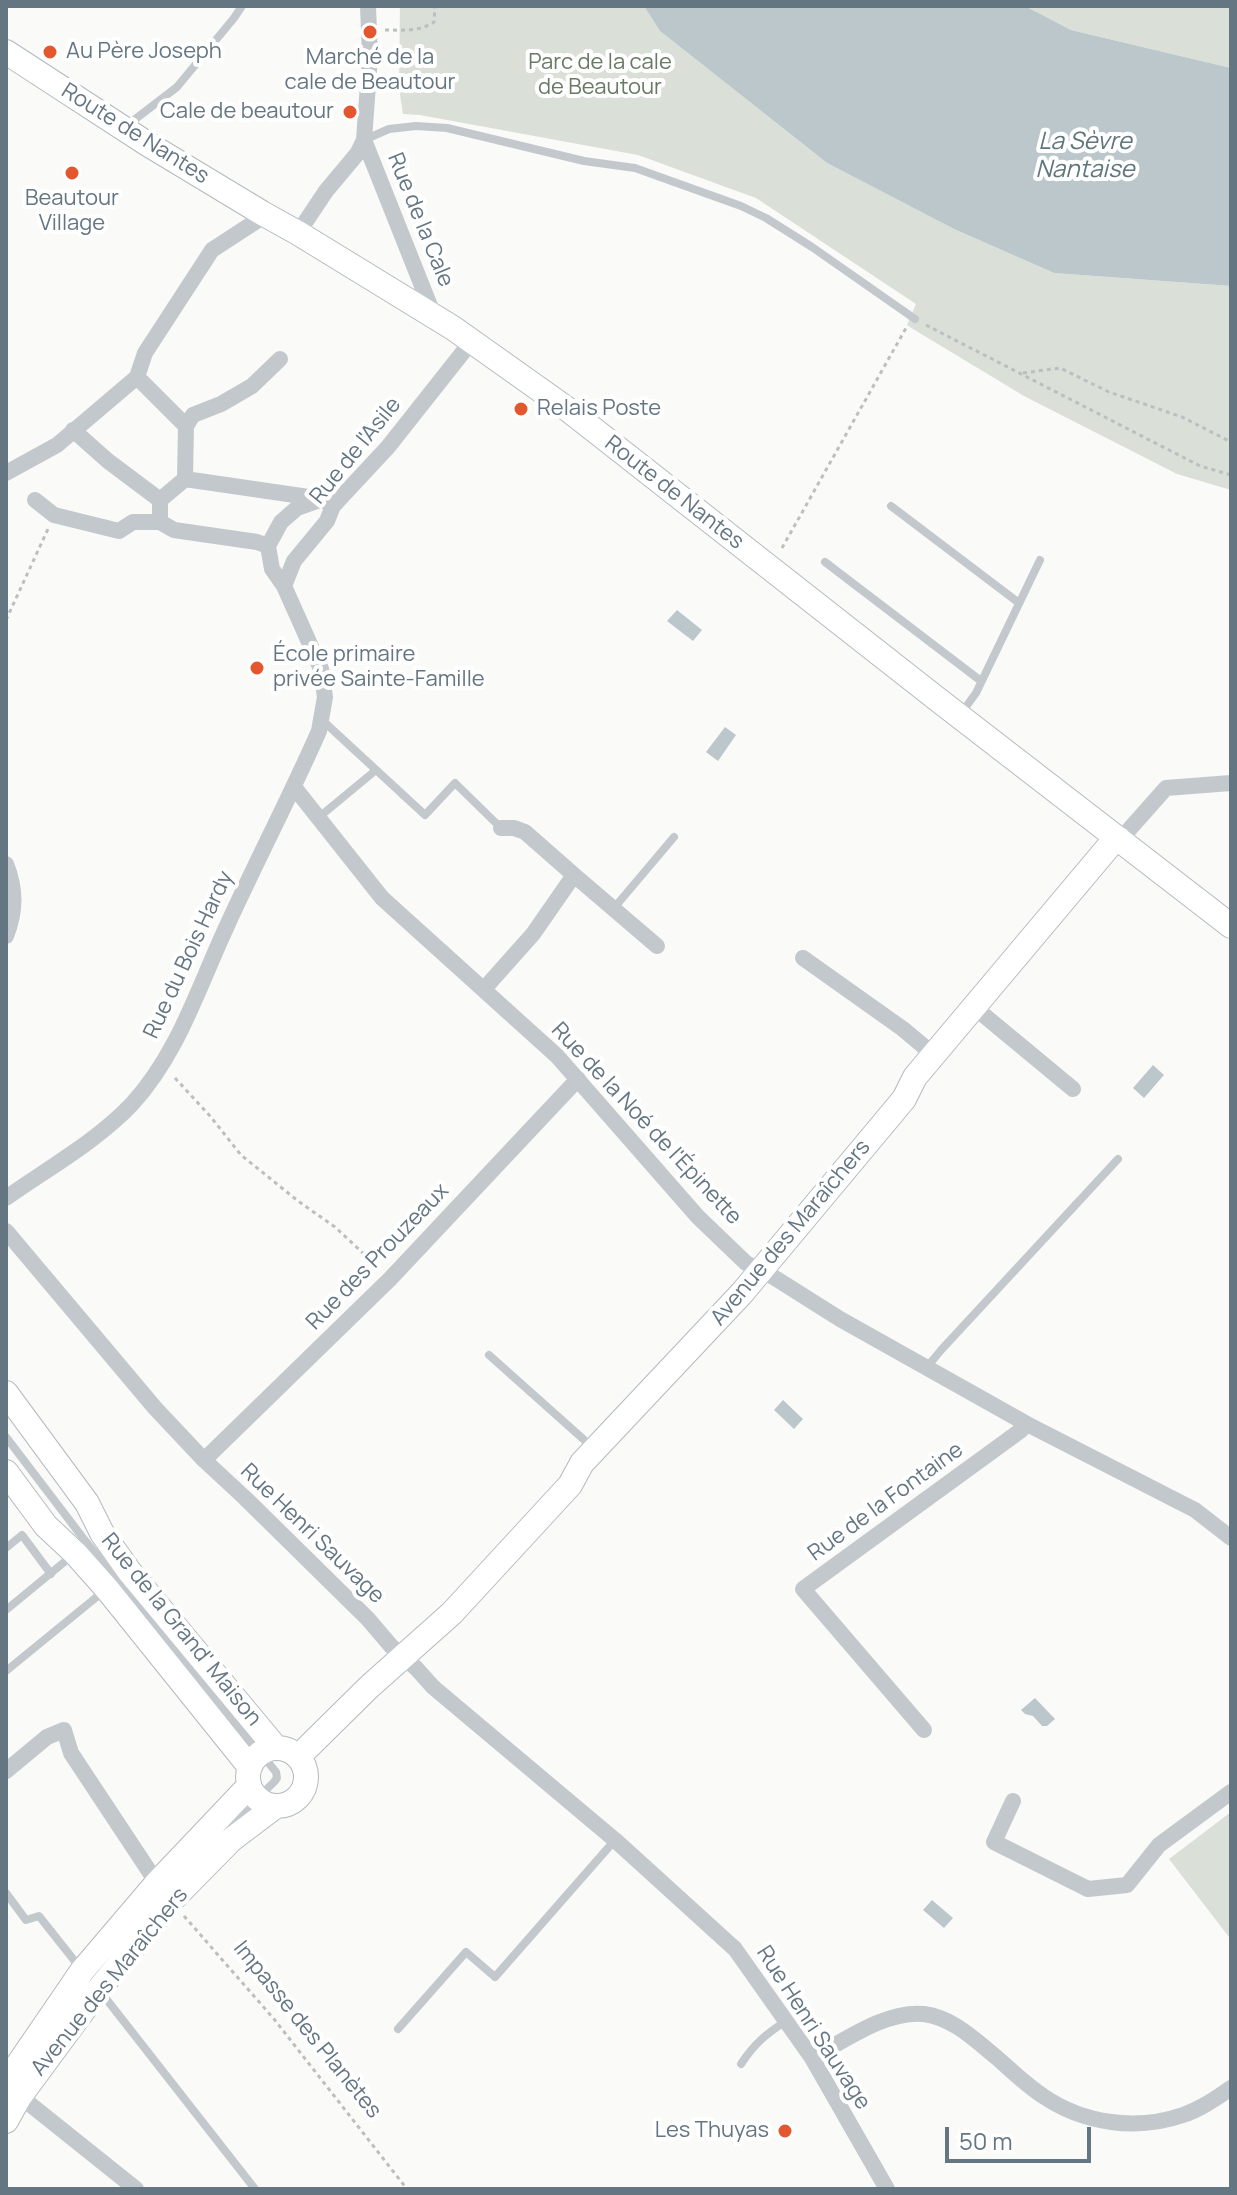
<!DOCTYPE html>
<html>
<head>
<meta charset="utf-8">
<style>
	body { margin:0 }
	#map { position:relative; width:1237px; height:2195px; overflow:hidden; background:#fafaf8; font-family:Manrope,sans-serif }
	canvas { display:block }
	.frame { position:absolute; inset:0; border:8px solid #657683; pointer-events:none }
	.scale { position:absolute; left:945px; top:2127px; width:146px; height:36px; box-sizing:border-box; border:4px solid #657683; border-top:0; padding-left:10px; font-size:24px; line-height:28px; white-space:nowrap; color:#657683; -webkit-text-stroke:6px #fff; paint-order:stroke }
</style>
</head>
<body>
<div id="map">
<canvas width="1237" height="2195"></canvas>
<div class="frame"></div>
<div class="scale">50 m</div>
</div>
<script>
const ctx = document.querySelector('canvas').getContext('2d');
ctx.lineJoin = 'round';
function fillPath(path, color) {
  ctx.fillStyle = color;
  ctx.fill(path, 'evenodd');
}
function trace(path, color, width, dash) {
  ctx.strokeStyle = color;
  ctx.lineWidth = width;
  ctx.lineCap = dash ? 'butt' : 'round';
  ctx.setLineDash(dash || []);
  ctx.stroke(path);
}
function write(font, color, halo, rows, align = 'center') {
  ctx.font = font + ' Manrope,sans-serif';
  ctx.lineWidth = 8;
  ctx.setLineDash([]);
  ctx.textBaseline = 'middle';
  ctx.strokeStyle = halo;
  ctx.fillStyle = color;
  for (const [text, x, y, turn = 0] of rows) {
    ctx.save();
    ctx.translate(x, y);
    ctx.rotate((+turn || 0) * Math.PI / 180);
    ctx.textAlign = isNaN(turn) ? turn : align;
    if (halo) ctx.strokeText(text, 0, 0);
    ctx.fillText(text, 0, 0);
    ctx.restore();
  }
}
const green = new Path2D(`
	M 400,6 L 644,6 L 660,31 L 827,163 L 954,229 L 1054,273 L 1231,286 L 1231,490 L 1177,474 L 1024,396 L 913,329 L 907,325 L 916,304 L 756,198 L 638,155 L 420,115 L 403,114 L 399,88 Z
	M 1025,6 L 1231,6 L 1231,68 L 1071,30 Z
	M 1231,1812 L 1231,1936 L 1229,1937 L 1169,1859 Z`);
const water = new Path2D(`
	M 644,6 L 1025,6 L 1071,30 L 1231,68 L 1231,286 L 1054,273 L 954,229 L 827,163 L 660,31 Z
	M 677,610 L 702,630 L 693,641 L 667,621 Z
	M 725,727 L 736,735 L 718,761 L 706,752 Z
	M 1153,1065 L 1164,1075 L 1144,1098 L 1133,1088 Z
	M 783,1400 L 803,1419 L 794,1429 L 774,1410 Z
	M 1035,1698 L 1055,1719 L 1047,1726 L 1042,1726 L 1033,1716 L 1025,1714 L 1021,1710 Z
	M 932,1900 L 953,1918 L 944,1928 L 923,1910 Z`);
const path = new Path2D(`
	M 385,30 C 403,30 419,32 434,22 L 435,6
	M 926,325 L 1200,466 L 1231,475
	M 1023,373 L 1060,368 L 1109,392 L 1182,417 L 1231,442
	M 782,548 L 906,328
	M 6,620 L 48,529
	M 175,1078 L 210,1116 L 241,1155 L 298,1201 L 335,1227 L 379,1268
	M 184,1916 L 274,2019 L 407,2189`);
const lane = new Path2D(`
	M 125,127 L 177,87 L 234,18 L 242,6
	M 364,140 L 389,129 L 416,126 L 447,128 L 584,161 L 635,168 L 741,206 L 766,218 L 812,247 L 915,319
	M 891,506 L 1019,603
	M 825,562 L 981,681
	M 960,715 L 976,693 L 1040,560
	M 322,720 L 425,815 L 455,783 L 501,828
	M 318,818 L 376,770
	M 614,908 L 674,837
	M 489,1355 L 591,1446
	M 927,1367 L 942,1349 L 1118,1159
	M 6,1437 L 83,1538 L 276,1772 L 277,1778 L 274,1782 L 219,1836
	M 6,1548 L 22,1535 L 51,1574
	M 6,1610 L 74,1554
	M 6,1671 L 104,1591
	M 6,1893 L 26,1920 L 39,1916 L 81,1969
	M 100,1991 L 255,2189
	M 398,2029 L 466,1952 L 495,1977 L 615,1840
	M 741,2064 C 754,2044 766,2034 786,2021`);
const street = new Path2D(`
	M 364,140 L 434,316
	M 298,233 L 326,191 L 357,154 L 364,140 L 370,56 L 368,6
	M 137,377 L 186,426 L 185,479
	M 186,426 L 193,415 L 221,404 L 252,386 L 280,359
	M 73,430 L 108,461 L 160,500
	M 6,473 L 57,445 L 137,377 L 145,353 L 212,250 L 258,220 L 262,213
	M 35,500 L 54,515 L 119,531 L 133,522 L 160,522 L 174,530 L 257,542 L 268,546
	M 160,522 L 160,500 L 185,479 L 322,499 L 333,506
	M 284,586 L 272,569 L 268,546 L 281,522 L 297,508 L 317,501
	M 294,787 L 382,898 L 557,1056 L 698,1217 L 746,1263 L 775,1278 L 840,1319 L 1027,1424 L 1195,1510 L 1231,1538
	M 501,828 L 514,828 L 525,832 L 574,875
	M 1119,839 L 1127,832 L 1166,788 L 1231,783
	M 6,864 C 16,889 16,911 6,936
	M 803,958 L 903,1029 L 934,1055
	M 484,989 L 533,934 L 574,875 L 657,946
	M 974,1007 L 1073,1089
	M 6,1198 C 47,1169 97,1141 132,1104 C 178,1054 198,988 226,928 C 256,862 290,797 319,731 L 325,697 L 321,669 L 284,586 L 294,561 L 327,521 L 333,506 L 388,447 L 471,342
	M 6,1231 L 155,1408 L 204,1460 L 245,1498 L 368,1619 L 391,1646 L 416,1668 L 433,1687 L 615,1840 L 735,1949 L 812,2058 L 887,2189
	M 204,1460 L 390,1279 L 578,1079
	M 924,1730 L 803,1589 L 1020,1431 L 1027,1424
	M 6,1771 L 47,1737 L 64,1730 L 71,1753 L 157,1883
	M 1013,1801 L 994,1842 L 1088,1889 L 1127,1885 L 1159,1845 L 1231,1792
	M 812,2058 C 844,2041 886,2010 924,2014 C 953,2018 974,2039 996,2057 C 1011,2070 1026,2085 1043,2096 C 1084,2124 1137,2131 1183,2115 C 1201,2109 1216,2098 1231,2088
	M 11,2092 L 26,2101 L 136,2189`);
const secondary = new Path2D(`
	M 6,52 L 146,143 L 262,213 L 298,233 L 453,328 L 570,411 L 941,702 L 1231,926
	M 6,1393 L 87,1503 L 102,1533 L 129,1571 L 276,1748
	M 6,1472 L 46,1526 L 75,1553 L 107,1589 L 250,1767
	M248 1777a29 29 0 1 1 58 0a29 29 0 1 1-58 0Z
	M 298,1757 L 369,1687 L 452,1613 L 570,1485 L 582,1463 L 742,1293 L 904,1099 L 915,1077 L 1110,845 L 1119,839
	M 6,2082 L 82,1971 L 157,1883 L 249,1786
	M 6,2121 L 20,2096 L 99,1989 L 171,1901 L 231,1840 L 276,1806`);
const markers = [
	[370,32,8,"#e4572e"],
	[50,52,8,"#e4572e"],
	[350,112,8,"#e4572e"],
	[72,173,8,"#e4572e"],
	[521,409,8,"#e4572e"],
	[257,668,8,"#e4572e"],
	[785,2131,8,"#e4572e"]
];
const poiNames = [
	["Au Père Joseph",66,52],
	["Marché de la",370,58,"center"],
	["cale de Beautour",370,83,"center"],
	["Cale de beautour",334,112,"right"],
	["Beautour",72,199,"center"],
	["Village",72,224,"center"],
	["Relais Poste",537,409],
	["École primaire",273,655],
	["privée Sainte-Famille",273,680],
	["Les Thuyas",769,2131,"right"]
];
const parkNames = [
	["Parc de la cale",600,63],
	["de Beautour",600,88]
];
const streetNames = [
	["Route de Nantes",135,134,32],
	["Rue de la Cale",420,220,68],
	["Rue de l'Asile",356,451,-51],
	["Route de Nantes",674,493,38],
	["Rue du Bois Hardy",189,955,-65],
	["Rue de la Noé de l'Épinette",646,1124,47],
	["Avenue des Maraîchers",791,1233,-50],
	["Rue des Prouzeaux",378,1257,-46],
	["Rue de la Fontaine",886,1502,-36],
	["Rue Henri Sauvage",312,1534,44],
	["Rue de la Grand' Maison",181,1630,51],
	["Avenue des Maraîchers",110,1982,-51],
	["Rue Henri Sauvage",813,2028,57],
	["Impasse des Planètes",307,2030,51]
];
const waterNames = [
	["La Sèvre",1085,142],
	["Nantaise",1085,170]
];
fillPath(green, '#dadfd7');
fillPath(water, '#bbc7cb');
trace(secondary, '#b3babf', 26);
trace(path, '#bbbfc2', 3, [4, 4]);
trace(lane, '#c3c8cc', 8);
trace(street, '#c3c8cc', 16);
trace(secondary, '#fff', 24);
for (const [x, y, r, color] of markers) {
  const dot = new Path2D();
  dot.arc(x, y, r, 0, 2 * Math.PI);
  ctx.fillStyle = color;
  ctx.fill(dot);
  trace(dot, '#fff', 3);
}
write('22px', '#657683', '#fff', poiNames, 'left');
write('22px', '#687a64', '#fff', parkNames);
write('22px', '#657683', '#fff', streetNames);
write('italic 24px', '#60757c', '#fff', waterNames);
</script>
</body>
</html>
